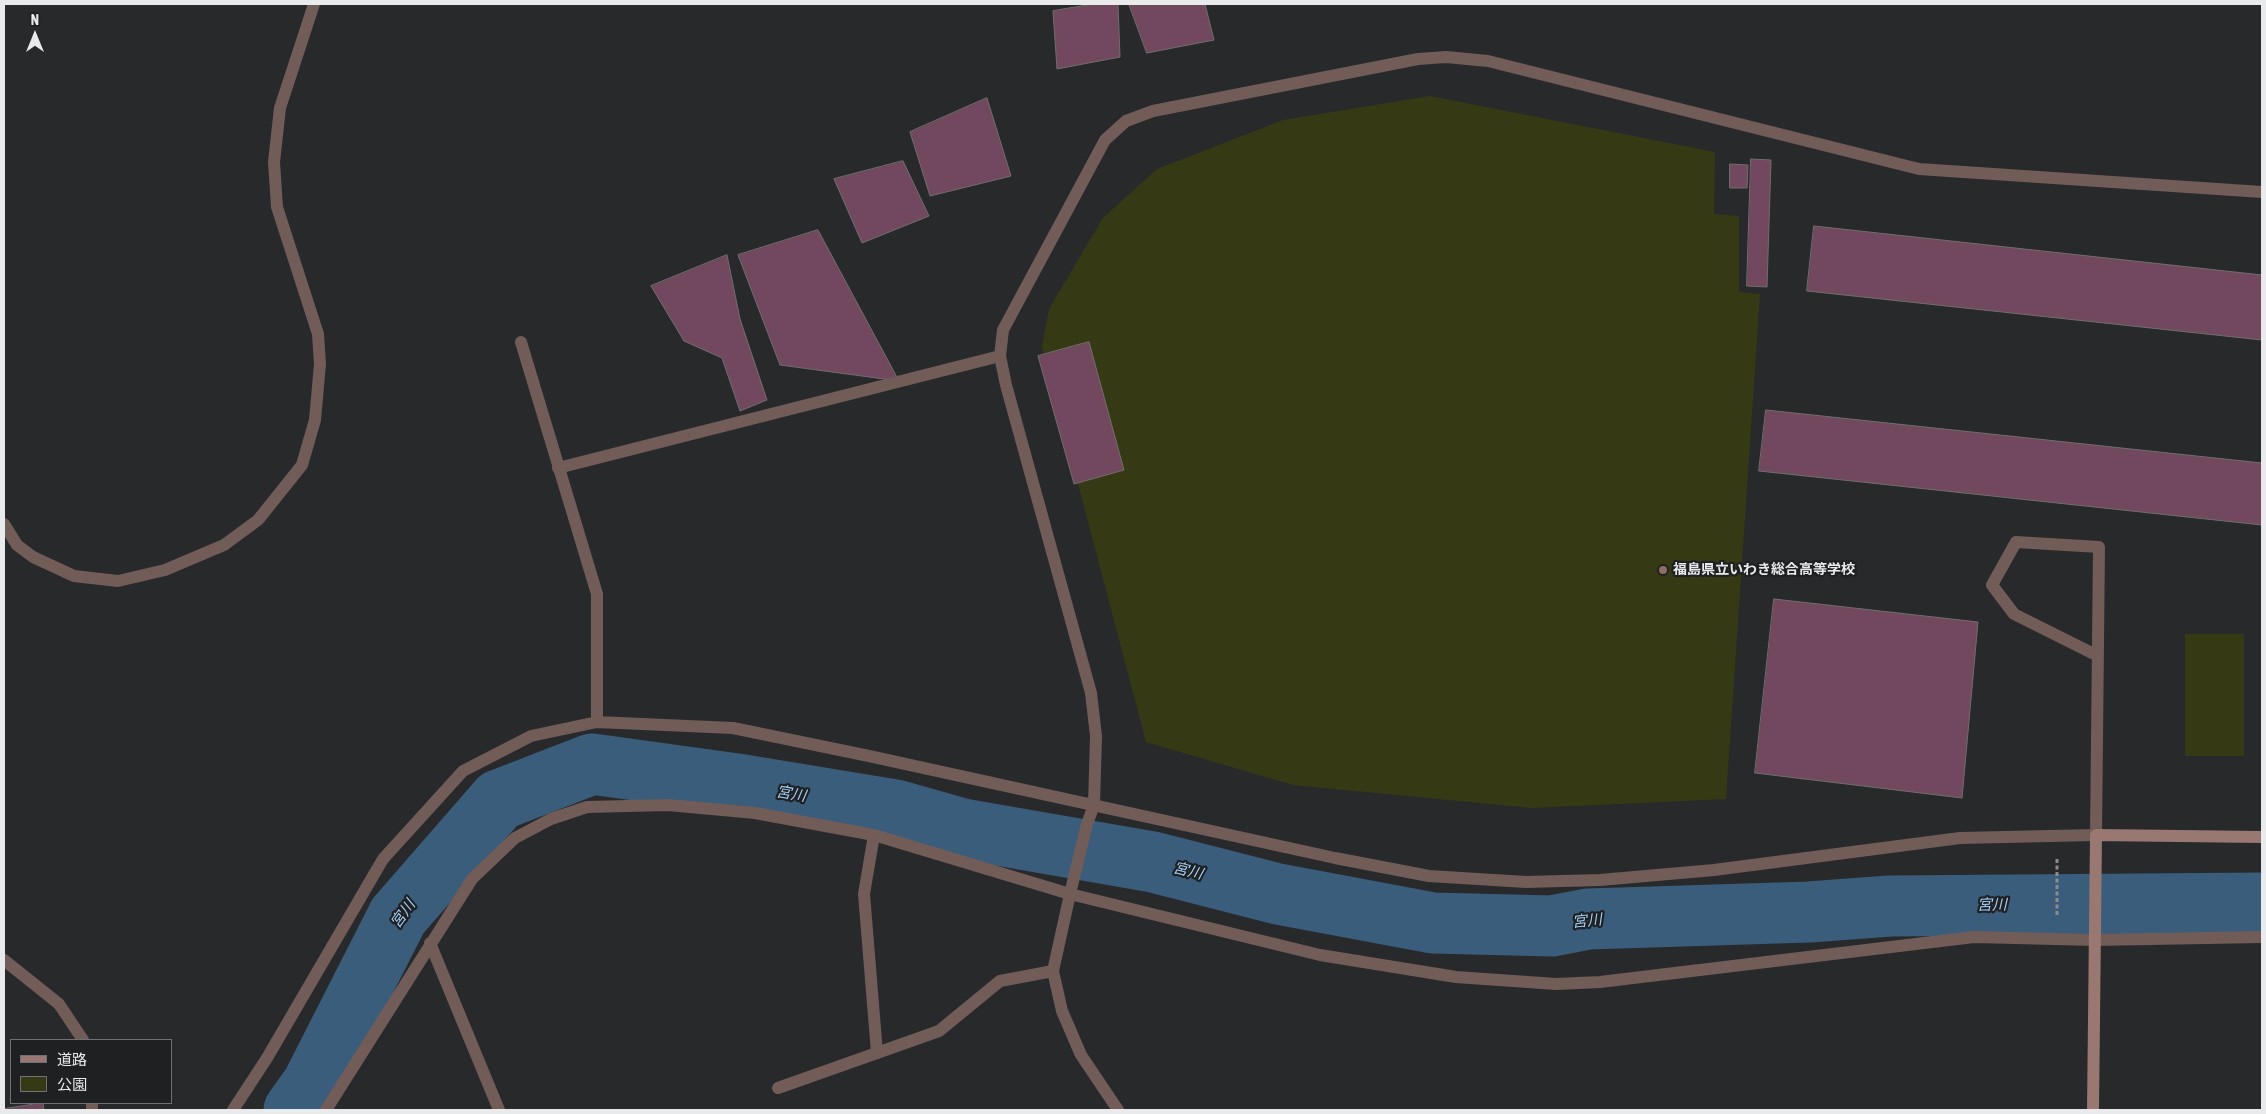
<!DOCTYPE html>
<html>
<head>
<meta charset="utf-8">
<style>
	body { margin:0 }
	#map { position:relative; width:2266px; height:1114px; overflow:hidden; background:#28292b; font-family:"Asap Condensed","Noto Sans JP",sans-serif }
	canvas { display:block }
	.frame { position:absolute; inset:0; border:5px solid #e9eaeb; pointer-events:none }
	.legend { position:absolute; left:10px; top:1039px; width:162px; height:65px; box-sizing:border-box; background:#1f2022; border:1px solid #707172; margin:0; padding:6px 9px; list-style:none; font-size:15px; color:#e9eaeb }
	.legend li { display:flex; align-items:center; gap:10px; height:25px }
	.legend b { width:25px; border:1px solid #707172 }
	.north { position:absolute; left:10px; top:10px; width:50px; height:50px; -webkit-text-stroke:4px #1f2022; paint-order:stroke; rotate:0deg; font-size:14px; font-weight:700; line-height:20px; text-align:center; color:#e9eaeb }
	.north::after { content:''; display:block; margin:auto; width:18px; height:22px; background:#e9eaeb; clip-path:polygon(50% 0,100% 100%,50% 72%,0 100%) }
</style>
</head>
<body>
<div id="map">
<canvas width="2266" height="1114"></canvas>
<div class="frame"></div>
<ul class="legend">
<li><b style="height:6px;background:#997872"></b>道路</li>
<li><b style="height:14px;background:#363a14"></b>公園</li>
</ul>
<div class="north">N</div>
</div>
<script>
const ctx = document.querySelector('canvas').getContext('2d');
ctx.lineJoin = 'round';
function fillPath(path, color) {
  ctx.fillStyle = color;
  ctx.fill(path, 'evenodd');
}
function trace(path, color, width, dash) {
  ctx.strokeStyle = color;
  ctx.lineWidth = width;
  ctx.lineCap = dash ? 'butt' : 'round';
  ctx.setLineDash(dash || []);
  ctx.stroke(path);
}
function write(font, color, halo, rows, align = 'center') {
  ctx.font = font + ' "Asap Condensed","Noto Sans JP",sans-serif';
  ctx.lineWidth = 4.5;
  ctx.setLineDash([]);
  ctx.textBaseline = 'middle';
  ctx.strokeStyle = halo;
  ctx.fillStyle = color;
  for (const [text, x, y, turn = 0] of rows) {
    ctx.save();
    ctx.translate(x, y);
    ctx.rotate((+turn || 0) * Math.PI / 180);
    ctx.textAlign = isNaN(turn) ? turn : align;
    if (halo) ctx.strokeText(text, 0, 0);
    ctx.fillText(text, 0, 0);
    ctx.restore();
  }
}
const green = new Path2D(`
	M 1430,96 L 1715,152 L 1714,214 L 1739,216 L 1739,292 L 1760,294 L 1726,799 L 1532,808 L 1293,785 L 1146,742 L 1042,347 L 1049,309 L 1103,218 L 1157,169 L 1283,120 Z
	M 2185,634 L 2244,634 L 2244,756 L 2185,756 Z`);
const river = new Path2D(`
	M 294,1110 L 312,1085 L 398,916 L 499,800 L 592,764 L 744,785 L 896,810 L 963,829 L 1153,862 L 1278,894 L 1433,923 L 1552,926 L 1588,919 L 1809,912 L 1890,906 L 2262,903`);
const building = new Path2D(`
	M 1094,4 L 1118,4 L 1120,57 L 1057,69 L 1053,11 Z
	M 1129,4 L 1205,4 L 1214,40 L 1147,53 Z
	M 987,98 L 1011,176 L 930,196 L 910,132 Z
	M 1751,159 L 1771,160 L 1767,287 L 1747,286 Z
	M 903,161 L 929,216 L 862,243 L 834,179 Z
	M 1730,164 L 1748,165 L 1747,188 L 1730,188 Z
	M 1814,226 L 2262,275 L 2262,340 L 1807,291 Z
	M 818,230 L 899,381 L 780,365 L 738,255 Z
	M 727,255 L 740,319 L 767,400 L 740,411 L 722,358 L 684,341 L 651,286 Z
	M 1089,342 L 1124,470 L 1074,484 L 1038,356 Z
	M 1766,410 L 2262,463 L 2262,525 L 1759,471 Z
	M 1774,599 L 1978,622 L 1962,798 L 1755,773 Z
	M 43,1103 L 44,1110 L 4,1110 L 4,1109 Z`);
const path = new Path2D(`
	M 2057,859 L 2057,915`);
const lane = new Path2D(`
	M 2096,835 L 2099,547 L 2016,542 L 1992,585 L 2014,614 L 2098,656
	M 778,1088 L 939,1031 L 1000,981 L 1053,971`);
const street = new Path2D(`
	M 521,342 L 597,594 L 597,722
	M 558,468 L 1000,356
	M 4,524 L 17,545 L 33,557 L 74,576 L 118,581 L 165,570 L 224,545 L 258,520 L 302,465 L 315,420 L 320,364 L 318,334 L 277,207 L 274,162 L 280,108 L 314,4
	M 874,835 L 864,894 L 877,1053
	M 430,943 L 499,1110
	M 4,960 L 59,1004 L 83,1040
	M 92,1103 L 92,1110
	M 233,1110 L 267,1058 L 383,859 L 463,771 L 531,736 L 597,722 L 733,728 L 869,756 L 1335,858 L 1429,876 L 1526,882 L 1600,880 L 1714,870 L 1960,838 L 2096,835
	M 326,1110 L 472,879 L 515,838 L 551,819 L 587,807 L 668,805 L 755,813 L 874,835 L 1070,894 L 1320,955 L 1456,977 L 1556,984 L 1600,982 L 1974,937 L 2095,940 L 2262,937
	M 1118,1110 L 1081,1055 L 1062,1011 L 1053,971 L 1070,894 L 1087,824 L 1094,805 L 1096,736 L 1091,693 L 1006,385 L 1000,356 L 1003,330 L 1105,140 L 1126,121 L 1153,111 L 1418,59 L 1446,57 L 1488,61 L 1919,169 L 2262,192`);
const secondary = new Path2D(`
	M 2093,1110 L 2096,835 L 2262,837`);
const markers = [
	[1663,570,5,"#8d6e63"]
];
const poiNames = [
	["福島県立いわき総合高等学校",1673,570]
];
const waterNames = [
	["宮川",791,794,9],
	["宮川",1188,871,14],
	["宮川",1992,905,-1],
	["宮川",403,914,-54],
	["宮川",1587,921,-6]
];
fillPath(green, '#363a14');
trace(river, '#3a5d7b', 61);
fillPath(building, '#71485e');
trace(building, '#716e6f', 1);
trace(path, '#8b8c8d', 3, [4, 2.5]);
trace(lane, '#715c58', 12);
trace(street, '#715c58', 12);
trace(secondary, '#997872', 12);
for (const [x, y, r, color] of markers) {
  const dot = new Path2D();
  dot.arc(x, y, r, 0, 2 * Math.PI);
  ctx.fillStyle = color;
  ctx.fill(dot);
  trace(dot, '#1f2022', 2);
}
write('bold 14px', '#e9eaeb', '#1f2022', poiNames, 'left');
write('italic 15px', '#a2d0f9', '#1f2022', waterNames);
</script>
</body>
</html>
